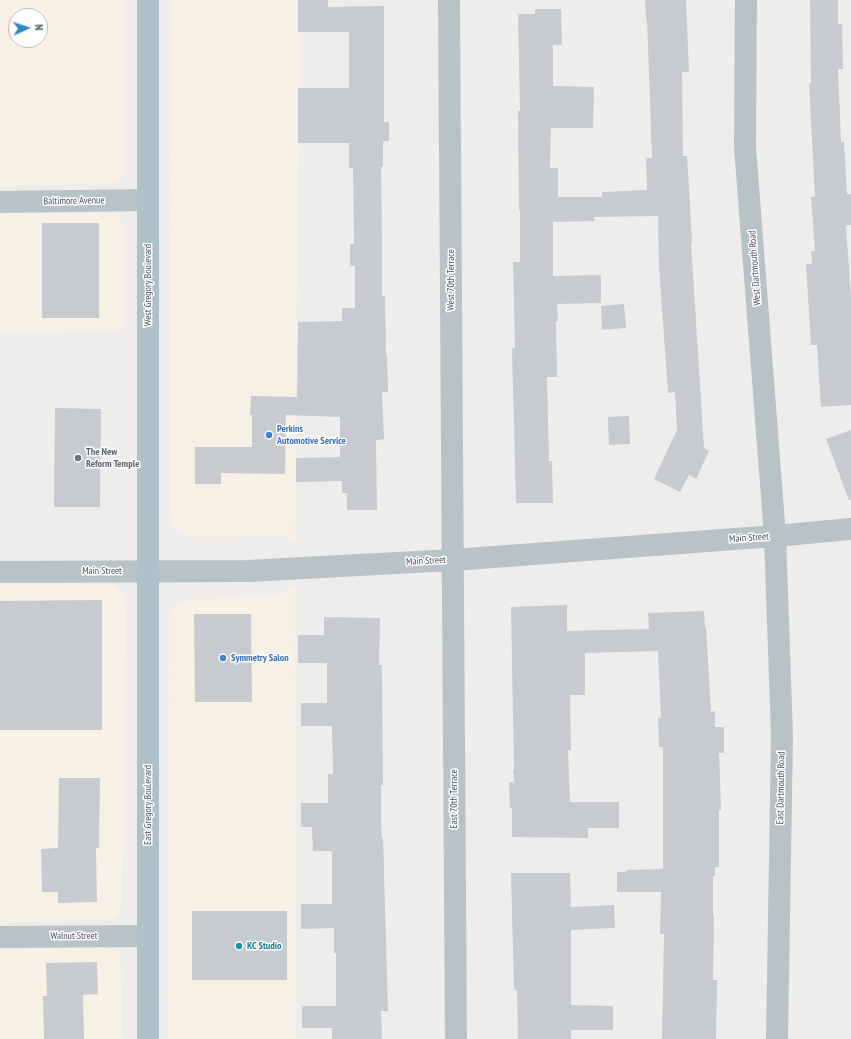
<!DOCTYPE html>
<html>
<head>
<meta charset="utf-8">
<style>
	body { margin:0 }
	#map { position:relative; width:851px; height:1039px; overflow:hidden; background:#efecec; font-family:"PT Sans Narrow",sans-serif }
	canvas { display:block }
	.north { position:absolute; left:8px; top:8px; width:40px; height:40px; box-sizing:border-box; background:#fff; border:1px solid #b5babc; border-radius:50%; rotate:87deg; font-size:11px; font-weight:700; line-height:16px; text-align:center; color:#465257 }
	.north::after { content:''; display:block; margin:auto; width:14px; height:18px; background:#2989cc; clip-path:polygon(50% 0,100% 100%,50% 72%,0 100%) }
</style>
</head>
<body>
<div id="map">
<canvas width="851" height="1039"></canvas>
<div class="north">N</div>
</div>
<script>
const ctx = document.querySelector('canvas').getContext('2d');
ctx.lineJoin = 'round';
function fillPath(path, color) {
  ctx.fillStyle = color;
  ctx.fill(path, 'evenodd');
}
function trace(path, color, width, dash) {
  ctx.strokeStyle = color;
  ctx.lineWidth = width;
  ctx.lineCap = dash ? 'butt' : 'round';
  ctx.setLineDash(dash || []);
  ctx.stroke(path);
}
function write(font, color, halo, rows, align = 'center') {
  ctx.font = font + ' "PT Sans Narrow",sans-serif';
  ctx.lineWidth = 3;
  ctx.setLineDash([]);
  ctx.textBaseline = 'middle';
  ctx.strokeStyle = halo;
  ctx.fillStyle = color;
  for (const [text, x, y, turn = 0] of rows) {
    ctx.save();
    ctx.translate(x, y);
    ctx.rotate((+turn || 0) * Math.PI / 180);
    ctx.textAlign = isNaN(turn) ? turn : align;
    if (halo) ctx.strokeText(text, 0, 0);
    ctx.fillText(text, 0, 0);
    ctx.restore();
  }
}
const commercial = new Path2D(`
	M 0,0 L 124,0 L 124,167 L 123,175 L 117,182 L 111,184 L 0,186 ZM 16,16 L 40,16 L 40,40 L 16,40 Z
	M 171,0 L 300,0 L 295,542 L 286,536 L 190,537 L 180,533 L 175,528 L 172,522 L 170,511 Z
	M 0,213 L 112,213 L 118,215 L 125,229 L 124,330 L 0,331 Z
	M 106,581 L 117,587 L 122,592 L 126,607 L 122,903 L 120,911 L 116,917 L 112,920 L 0,923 L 0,583 Z
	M 295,585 L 296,1039 L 168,1039 L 169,618 L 171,610 L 174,606 L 179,602 L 186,600 L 278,596 L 283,593 L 288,588 Z
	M 102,947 L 118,951 L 121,955 L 122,1039 L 0,1039 L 0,950 Z`);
const building = new Path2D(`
	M 298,0 L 328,0 L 328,7 L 384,6 L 384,122 L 389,122 L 389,141 L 383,141 L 383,167 L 381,167 L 382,235 L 382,296 L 385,296 L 386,355 L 387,355 L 388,392 L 382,392 L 384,439 L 376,440 L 377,510 L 347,510 L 347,493 L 342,493 L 342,481 L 296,482 L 296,458 L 340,457 L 340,417 L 286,415 L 285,474 L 221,473 L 221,484 L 195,484 L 195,447 L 252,447 L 252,415 L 250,415 L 251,396 L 297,397 L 298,322 L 342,321 L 342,308 L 355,308 L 355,266 L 350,266 L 350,244 L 354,244 L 353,168 L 349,168 L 349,143 L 298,143 L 298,88 L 349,88 L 349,32 L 298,32 Z
	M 645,0 L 686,0 L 689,72 L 682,72 L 683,156 L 687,156 L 690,205 L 692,243 L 691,243 L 704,448 L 709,451 L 696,479 L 689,475 L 680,492 L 654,479 L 677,430 L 675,392 L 668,393 L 659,267 L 658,216 L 594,217 L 594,221 L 553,222 L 553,276 L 601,275 L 601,303 L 557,304 L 558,321 L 556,321 L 557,377 L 547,377 L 549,461 L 552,461 L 553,503 L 516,503 L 512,348 L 515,348 L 513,262 L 520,262 L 520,211 L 519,211 L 518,111 L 520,111 L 518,14 L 535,14 L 535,9 L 561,9 L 562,45 L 553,45 L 553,86 L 594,87 L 593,128 L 551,128 L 550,168 L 558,168 L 558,197 L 602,197 L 602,192 L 647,190 L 646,158 L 652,158 L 647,19 L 646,19 Z
	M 810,0 L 838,0 L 838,24 L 842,24 L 843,69 L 838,69 L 841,142 L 844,142 L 847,195 L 851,194 L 851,225 L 846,226 L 851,297 L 851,405 L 821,407 L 817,345 L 811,345 L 806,264 L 812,264 L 811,251 L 815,251 L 811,197 L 815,197 L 809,83 L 811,83 Z
	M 42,223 L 99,223 L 99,318 L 42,318 Z
	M 624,304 L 626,328 L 602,330 L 601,306 Z
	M 55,408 L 101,409 L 100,507 L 54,507 Z
	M 629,416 L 630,444 L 609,445 L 608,417 Z
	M 851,430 L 851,500 L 849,500 L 826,439 Z
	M 102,600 L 102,730 L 0,730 L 0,601 Z
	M 567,605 L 567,631 L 649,629 L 648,613 L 704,611 L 705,628 L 706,627 L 711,712 L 715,711 L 715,727 L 724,727 L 724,753 L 719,753 L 721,810 L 719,810 L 719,867 L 715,867 L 715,876 L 713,876 L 713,916 L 714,916 L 713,980 L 717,980 L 716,1039 L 662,1039 L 664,934 L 660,934 L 661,892 L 617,892 L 617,872 L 626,872 L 627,870 L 663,869 L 663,747 L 659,747 L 658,718 L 661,718 L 658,651 L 585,653 L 585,695 L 570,695 L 571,750 L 568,750 L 570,802 L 619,802 L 619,828 L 588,828 L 588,838 L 512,837 L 512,808 L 510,808 L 509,782 L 514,782 L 513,770 L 514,770 L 511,607 Z
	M 194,614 L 251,614 L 252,702 L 195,702 Z
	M 324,617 L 380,618 L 379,665 L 382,665 L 383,785 L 381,785 L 381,824 L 382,838 L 383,838 L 388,1011 L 381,1011 L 382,1039 L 332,1039 L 332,1028 L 302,1028 L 302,1006 L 336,1006 L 336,953 L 334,953 L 334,928 L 301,929 L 301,904 L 332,904 L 332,851 L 313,851 L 312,827 L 301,827 L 301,803 L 328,803 L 328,774 L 333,774 L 332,726 L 301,726 L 301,703 L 327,703 L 327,663 L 298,663 L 298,635 L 324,635 Z
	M 59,778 L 100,778 L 99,848 L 96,848 L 97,902 L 58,903 L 58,892 L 42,892 L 41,849 L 58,848 Z
	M 511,873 L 570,873 L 571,907 L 614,905 L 615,928 L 571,930 L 571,1005 L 613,1006 L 613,1030 L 571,1030 L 571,1039 L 518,1039 L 517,990 L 514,990 Z
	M 192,911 L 287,911 L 287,980 L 192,980 Z
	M 97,962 L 98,994 L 83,995 L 84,1039 L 44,1039 L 43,996 L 47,996 L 46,963 Z`);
const minor = new Path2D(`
	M 449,0 L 456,1039
	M 746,0 L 745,147 L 775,536 L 782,736 L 777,1039
	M 0,202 L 148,200
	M 0,572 L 247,571 L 453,560 L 775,536 L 851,529
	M 0,937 L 147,936`);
const major = new Path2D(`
	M 148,1039 L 148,0`);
const markers = [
	[269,435,4,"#3f7fe0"],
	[78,458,4,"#6b7280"],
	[223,658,4,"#3f7fe0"],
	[239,946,4,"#0f9aa8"]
];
const streetNames = [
	["Baltimore Avenue",74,201,-1],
	["West Dartmouth Road",755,268,-94],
	["West 70th Terrace",451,280,-90],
	["West Gregory Boulevard",148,285,-90],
	["Main Street",749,538,-4],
	["Main Street",426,561,-3],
	["Main Street",102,571],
	["East Dartmouth Road",781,788,-89],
	["East 70th Terrace",454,799,-90],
	["East Gregory Boulevard",148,805,-90],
	["Walnut Street",74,936]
];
const shopNames = [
	["Perkins",277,429],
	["Automotive Service",277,441],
	["Symmetry Salon",231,658]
];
const worshipNames = [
	["The New",86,452],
	["Reform Temple",86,464]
];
const cultureNames = [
	["KC Studio",247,946]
];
fillPath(commercial, '#f9f0e5');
fillPath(building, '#c7cacf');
trace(minor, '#b8c3c7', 22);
trace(major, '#aec0c9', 22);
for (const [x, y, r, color] of markers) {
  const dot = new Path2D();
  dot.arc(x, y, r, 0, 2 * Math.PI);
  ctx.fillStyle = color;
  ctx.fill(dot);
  trace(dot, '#fff', 1.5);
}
write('10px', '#465257', '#fff', streetNames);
write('bold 10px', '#366cbe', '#fff', shopNames, 'left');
write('bold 10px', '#5b616d', '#fff', worshipNames, 'left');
write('bold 10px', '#0d838f', '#fff', cultureNames, 'left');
</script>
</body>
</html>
